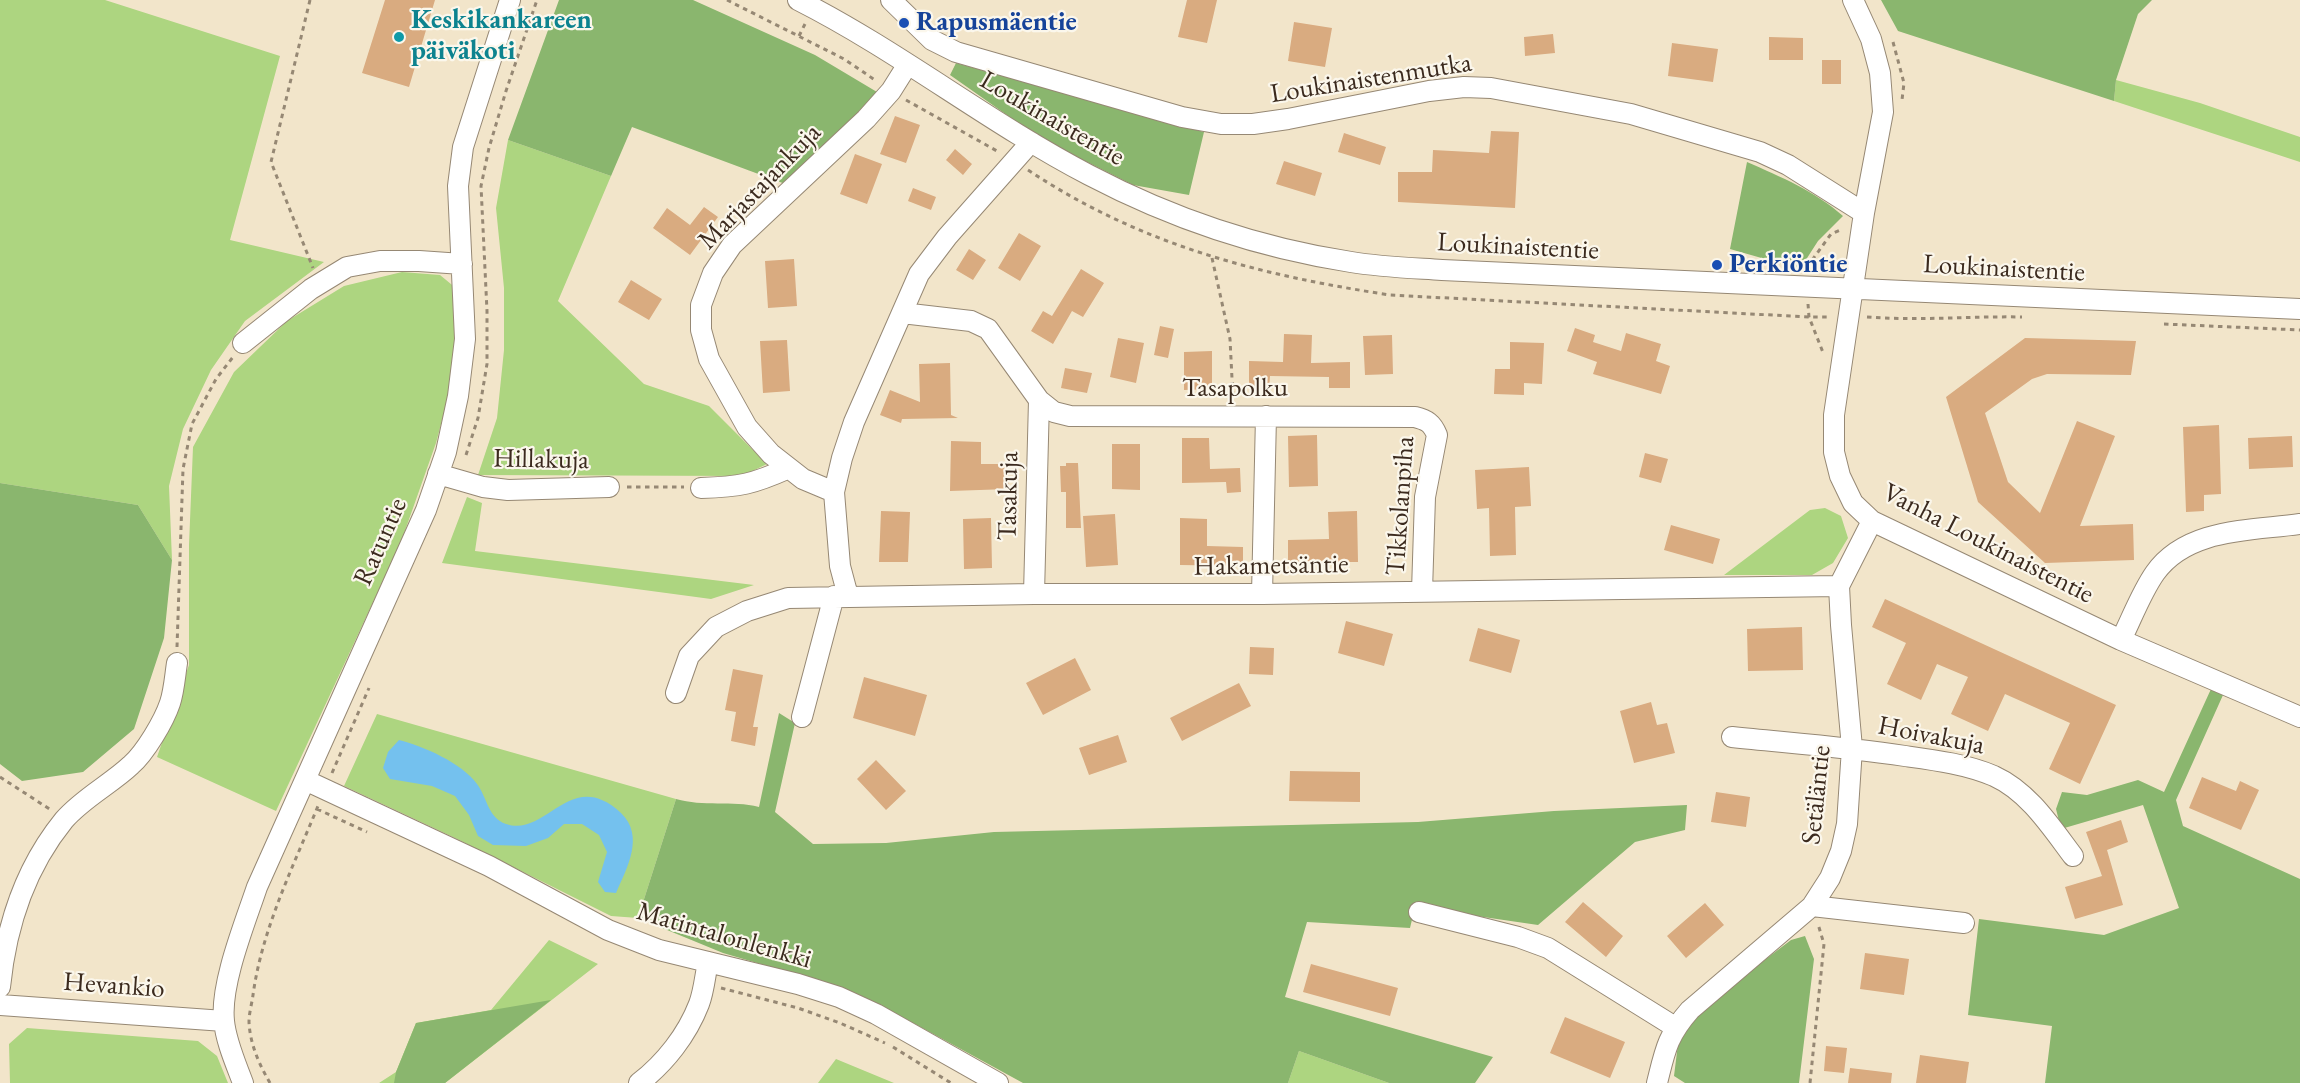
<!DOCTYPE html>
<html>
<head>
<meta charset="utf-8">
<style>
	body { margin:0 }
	canvas { display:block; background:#f2e5ca }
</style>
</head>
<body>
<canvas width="2300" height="1083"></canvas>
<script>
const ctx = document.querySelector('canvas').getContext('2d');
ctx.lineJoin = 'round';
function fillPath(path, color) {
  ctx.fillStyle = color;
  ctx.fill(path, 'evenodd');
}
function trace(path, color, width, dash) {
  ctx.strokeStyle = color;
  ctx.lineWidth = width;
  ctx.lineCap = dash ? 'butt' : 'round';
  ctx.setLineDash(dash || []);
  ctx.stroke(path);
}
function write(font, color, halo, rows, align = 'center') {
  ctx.font = font + ' "EB Garamond",serif';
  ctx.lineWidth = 4.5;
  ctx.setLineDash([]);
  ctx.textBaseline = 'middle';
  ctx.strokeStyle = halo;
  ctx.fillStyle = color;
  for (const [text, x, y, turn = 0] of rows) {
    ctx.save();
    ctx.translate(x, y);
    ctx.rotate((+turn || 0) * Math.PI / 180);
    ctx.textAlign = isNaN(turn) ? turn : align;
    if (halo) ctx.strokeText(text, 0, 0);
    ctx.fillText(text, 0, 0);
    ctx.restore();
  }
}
const green = new Path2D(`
	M 0,0 L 105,0 L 280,56 L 230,240 L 324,262 L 245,321 L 211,370 L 183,429 L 169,486 L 172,560 L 138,505 L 0,483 Z
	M 2116,80 L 2200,103 L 2300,137 L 2300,162 L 2114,101 Z
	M 508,140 L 611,176 L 558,301 L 644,384 L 709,406 L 767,464 L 742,476 L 478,475 L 497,418 L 504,350 L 504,288 L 496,208 Z
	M 402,272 L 440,275 L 457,289 L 455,371 L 436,443 L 401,542 L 276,811 L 157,757 L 189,665 L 189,545 L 193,447 L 234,372 L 287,321 L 344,286 Z
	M 467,497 L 482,503 L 475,551 L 754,585 L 711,599 L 442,563 Z
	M 1825,508 L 1841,516 L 1848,538 L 1833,563 L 1812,575 L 1724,575 L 1810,510 Z
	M 377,714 L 676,799 L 638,918 L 611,916 L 455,838 L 344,786 Z
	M 549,940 L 598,964 L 445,1083 L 379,1083 L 396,1072 L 416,1023 L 491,1010 Z
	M 27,1028 L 198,1041 L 217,1056 L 228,1083 L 10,1083 L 9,1044 Z
	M 1299,1051 L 1389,1083 L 1288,1083 Z
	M 836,1059 L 894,1083 L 818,1083 Z`);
const forest = new Path2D(`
	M 559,0 L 693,0 L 815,55 L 877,92 L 788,185 L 632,127 L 611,176 L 508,140 Z
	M 1881,0 L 2152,0 L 2138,14 L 2116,80 L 2114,101 L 1898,31 Z
	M 956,63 L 1204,132 L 1189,195 L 1133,185 L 1041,139 L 950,75 Z
	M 1747,162 C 1781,177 1815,191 1843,216 L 1818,241 L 1800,269 L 1730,249 Z
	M 0,483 L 138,505 L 172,560 L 164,638 L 134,729 L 83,772 L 22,781 L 0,764 Z
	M 2211,689 L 2223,695 L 2176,800 L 2183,826 L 2300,879 L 2300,1083 L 2045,1083 L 2052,1026 L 1968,1015 L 1979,919 L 2104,935 L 2179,908 L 2143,805 L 2061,829 L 2056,809 L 2062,792 L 2087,795 L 2138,780 L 2164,792 Z
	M 779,713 L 795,723 L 775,812 L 813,844 L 886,843 L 994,832 L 1418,822 L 1554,811 L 1687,805 L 1685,830 L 1635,842 L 1538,925 L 1415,907 L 1410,928 L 1307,922 L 1285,997 L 1493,1057 L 1475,1083 L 1389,1083 L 1299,1051 L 1288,1083 L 1023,1083 L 882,1006 L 815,980 L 723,953 L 638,918 L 676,799 C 703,807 732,800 759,807 Z
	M 1805,936 L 1814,959 L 1799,1083 L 1685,1083 L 1674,1076 L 1678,1044 L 1700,1009 L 1791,940 Z
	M 551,1000 L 445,1083 L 394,1083 L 396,1072 L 416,1023 Z`);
const water = new Path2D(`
	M 399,740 C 423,746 462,763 477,784 C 487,797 488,818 506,824 C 547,838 570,766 621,813 C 645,836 627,868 616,893 L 605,892 L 598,882 L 607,852 L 599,835 L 582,824 L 564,824 L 548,838 L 526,846 L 493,845 L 478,836 L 469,815 L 455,796 L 432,786 L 390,779 L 383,768 L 388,752 Z`);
const building = new Path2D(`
	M 385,0 L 435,0 L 409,87 L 362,73 Z
	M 1187,0 L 1217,0 L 1207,43 L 1178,37 Z
	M 1294,22 L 1332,28 L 1325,67 L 1288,61 Z
	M 1553,34 L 1555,53 L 1525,56 L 1524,37 Z
	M 1769,37 L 1803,38 L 1803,60 L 1769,60 Z
	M 1672,43 L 1718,49 L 1713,82 L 1668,76 Z
	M 1822,60 L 1841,60 L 1841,84 L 1822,84 Z
	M 895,116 L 920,125 L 906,163 L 880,154 Z
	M 1491,131 L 1519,132 L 1515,208 L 1398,202 L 1398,172 L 1432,172 L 1433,150 L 1489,153 Z
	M 1344,133 L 1386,147 L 1380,165 L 1338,152 Z
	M 955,149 L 972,164 L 963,175 L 946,160 Z
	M 855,154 L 882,164 L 867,204 L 840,194 Z
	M 1284,161 L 1322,173 L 1315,196 L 1276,184 Z
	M 913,188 L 936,197 L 931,210 L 908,201 Z
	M 704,207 L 718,217 L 690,255 L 653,228 L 667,208 L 690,225 Z
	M 1019,233 L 1041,246 L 1020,281 L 998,268 Z
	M 969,249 L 986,260 L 973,280 L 956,270 Z
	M 794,259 L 797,306 L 768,308 L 765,261 Z
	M 1081,269 L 1104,283 L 1083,317 L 1072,311 L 1053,344 L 1031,331 L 1043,311 L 1052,316 Z
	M 631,280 L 662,299 L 649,320 L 618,302 Z
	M 1160,326 L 1174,329 L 1168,358 L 1154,355 Z
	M 1575,328 L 1595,335 L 1593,342 L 1621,351 L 1626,333 L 1661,344 L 1656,361 L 1670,366 L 1661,394 L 1593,374 L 1597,362 L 1567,351 Z
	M 1284,334 L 1312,335 L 1311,363 L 1350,362 L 1350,388 L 1329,388 L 1329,377 L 1270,376 L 1269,390 L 1249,390 L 1249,361 L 1283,362 Z
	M 1392,335 L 1393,374 L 1365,375 L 1363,336 Z
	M 1118,338 L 1144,343 L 1136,383 L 1110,377 Z
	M 2025,338 L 2136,341 L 2131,375 L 2047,374 L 2032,379 L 1985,413 L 2008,482 L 2040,513 L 2077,421 L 2115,436 L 2080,526 L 2133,524 L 2134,560 L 2045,563 L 1978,502 L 1946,397 Z
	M 787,340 L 790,391 L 763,393 L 760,341 Z
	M 1510,342 L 1544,343 L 1542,384 L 1524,383 L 1524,395 L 1494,394 L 1495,369 L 1510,369 Z
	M 1212,351 L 1212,389 L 1184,390 L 1184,352 Z
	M 950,363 L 951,415 L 958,418 L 902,419 L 901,423 L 880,415 L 890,390 L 920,402 L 919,364 Z
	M 1065,368 L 1092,373 L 1087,393 L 1061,388 Z
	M 2219,425 L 2221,494 L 2204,495 L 2204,511 L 2186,512 L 2183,427 Z
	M 1317,435 L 1318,486 L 1289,487 L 1288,436 Z
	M 2292,436 L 2293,467 L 2249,469 L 2248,438 Z
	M 1182,438 L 1209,438 L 1210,469 L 1240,468 L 1241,492 L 1227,493 L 1226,482 L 1182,483 Z
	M 951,441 L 981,442 L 981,464 L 1009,464 L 1009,489 L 950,491 Z
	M 1112,444 L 1140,444 L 1140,490 L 1112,489 Z
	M 1645,453 L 1668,459 L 1661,483 L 1639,477 Z
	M 1066,463 L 1078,463 L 1081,528 L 1066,528 L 1066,492 L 1061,492 L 1060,466 L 1066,466 Z
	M 1529,467 L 1531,506 L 1515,507 L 1516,555 L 1490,556 L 1489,508 L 1477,509 L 1475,470 Z
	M 881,511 L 910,512 L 908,562 L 879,562 Z
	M 1357,511 L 1358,562 L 1288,562 L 1288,540 L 1329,539 L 1328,512 Z
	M 1115,514 L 1118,565 L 1086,567 L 1083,516 Z
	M 991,518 L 992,568 L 964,569 L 963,519 Z
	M 1180,518 L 1207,519 L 1207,546 L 1243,547 L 1243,566 L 1180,565 Z
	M 1671,525 L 1720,539 L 1713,564 L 1664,550 Z
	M 1885,599 L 2116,705 L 2080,784 L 2049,769 L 2070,723 L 2005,694 L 1988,731 L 1951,714 L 1968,677 L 1937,664 L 1921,700 L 1887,684 L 1906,643 L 1872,627 Z
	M 1346,621 L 1393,634 L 1384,666 L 1338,653 Z
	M 1802,627 L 1803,670 L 1748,671 L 1747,629 Z
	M 1478,628 L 1520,640 L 1511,673 L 1469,661 Z
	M 1250,647 L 1274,648 L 1273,675 L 1249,674 Z
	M 1075,658 L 1091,690 L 1043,715 L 1026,683 Z
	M 733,669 L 763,675 L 753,727 L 758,727 L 755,746 L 731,741 L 736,712 L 725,710 Z
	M 864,677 L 927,695 L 915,736 L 853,718 Z
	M 1239,683 L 1251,706 L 1182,741 L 1170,718 Z
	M 1651,702 L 1657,725 L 1667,723 L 1675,753 L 1634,763 L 1620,711 Z
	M 1118,735 L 1127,762 L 1089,775 L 1079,748 Z
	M 876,760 L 906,791 L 886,810 L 857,779 Z
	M 1290,771 L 1360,772 L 1360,802 L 1289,801 Z
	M 2202,777 L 2236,791 L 2240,781 L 2259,790 L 2241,830 L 2189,808 Z
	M 1716,792 L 1750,797 L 1746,827 L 1711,822 Z
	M 2121,820 L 2128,842 L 2107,850 L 2123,905 L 2075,919 L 2065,887 L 2102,876 L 2086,832 Z
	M 1583,902 L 1623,936 L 1606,957 L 1565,922 Z
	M 1705,903 L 1724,925 L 1686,958 L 1667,936 Z
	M 1865,953 L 1909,959 L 1904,995 L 1860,989 Z
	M 1311,964 L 1398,988 L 1390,1016 L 1303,992 Z
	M 1565,1017 L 1625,1042 L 1610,1078 L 1550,1053 Z
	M 1826,1046 L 1847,1048 L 1844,1073 L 1824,1071 Z
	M 1920,1055 L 1969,1062 L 1966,1083 L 1916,1083 Z
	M 1850,1068 L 1892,1073 L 1891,1083 L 1848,1083 Z`);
const path = new Path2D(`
	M 310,0 L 271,162 L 313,268
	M 727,0 L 844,59 L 875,80
	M 799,36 L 805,24
	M 1893,42 L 1904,83 L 1902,100
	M 906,100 L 997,151
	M 1028,170 C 1141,245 1258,275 1390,295 L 1809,317 L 1830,317
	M 1212,258 L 1230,339 L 1233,398
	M 1809,268 L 1810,263 L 1831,234 L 1843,229
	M 1808,304 L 1809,317 L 1824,355
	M 1867,317 C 1919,321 1970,316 2022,317
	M 2164,324 L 2300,330
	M 466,455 L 478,418 L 487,364 L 487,311 L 481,186 L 489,148 L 506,91 L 537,0
	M 627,487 L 684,487
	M 177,647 L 183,469 L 192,424 L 216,379 L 233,357
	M 332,773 L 369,688
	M 0,777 L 51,810
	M 317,809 L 367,832
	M 721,988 L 798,1008 L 840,1023 L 885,1043
	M 893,1047 L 951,1083
	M 270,1083 C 259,1064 250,1044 249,1022 C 249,1013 252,1003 253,995 C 262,929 293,867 318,806
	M 1810,1083 L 1824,944 L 1818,924`);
const minor = new Path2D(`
	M 798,0 C 899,51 989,123 1089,175 C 1171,218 1260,248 1351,262 C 1381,267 1412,268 1442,270 L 2300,309
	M 891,0 L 932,40 L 956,52 L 1182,117 L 1221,124 L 1253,124 L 1288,119 L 1429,91 L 1464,87 L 1491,88 L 1631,114 L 1760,152 L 1788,165 L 1864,213
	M 1853,0 L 1871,39 L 1880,73 L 1883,112 L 1864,213 L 1834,415 L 1834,452 L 1840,476 L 1853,503 L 1872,521 L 2121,640 L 2300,717
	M 902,313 L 971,321 L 988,329 L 1039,400 L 1054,412 L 1070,416 L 1415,417 C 1427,420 1432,423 1437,435 L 1425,497 L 1422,591
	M 243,343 L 311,289 L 347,267 L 380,261 L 419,261 L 462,264
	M 438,474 L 483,487 L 508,490 L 609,487
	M 701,488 C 740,487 753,484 789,468
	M 834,492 L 803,479 L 771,454 L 747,427 L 709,359 L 701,330 L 701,305 L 713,273 L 732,245 L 866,119 L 891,91 L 908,64
	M 1034,594 L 1039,400
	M 1262,594 L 1266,416
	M 848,596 L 840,566 L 834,492 L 842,458 L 854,422 L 919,274 L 947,237 L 1031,142
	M 2121,640 C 2132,618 2141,593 2155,573 C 2187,528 2250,531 2300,524
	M 676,693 L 689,656 L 716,627 L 747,611 L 788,598 L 1034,594 L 1262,594 L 1839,586 L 1872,521
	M 802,717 L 834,596
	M 1732,737 C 1790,743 1847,747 1905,756 C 1934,760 1966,764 1994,776 C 2029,792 2051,827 2073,856
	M 305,780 L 489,866 L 608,930 L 659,950 L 798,984 L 839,997 L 876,1014 L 998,1083
	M 1812,906 L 1964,923
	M 1419,912 L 1518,937 L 1548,948 L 1675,1027
	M 0,987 C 6,927 25,868 64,820 C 83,798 111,784 131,765 C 145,753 164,721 170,703 C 174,691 175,676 177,663
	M 0,1005 L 224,1021
	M 243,1083 C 236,1064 226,1042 224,1021 C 220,984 245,923 257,887 L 426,510 L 446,452 L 458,396 L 465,339 L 458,186 L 463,147 L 510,0
	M 639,1083 C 665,1063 687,1035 699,1004 C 704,991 705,976 708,962
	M 1657,1083 C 1665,1051 1667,1036 1690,1010 L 1812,906 L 1830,878 L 1841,851 L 1847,824 L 1852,748 L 1841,625 L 1839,586`);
const markers = [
	[904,23,6,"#1a4fb4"],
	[399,37,6,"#0f9aa8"],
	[1717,265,6,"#1a4fb4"]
];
const cultureNames = [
	["Keskikankareen",411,21],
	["päiväkoti",411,52]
];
const transitNames = [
	["Rapusmäentie",916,23],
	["Perkiöntie",1729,265]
];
const streetNames = [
	["Loukinaistenmutka",1371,79,-9],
	["Loukinaistentie",1052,119,30],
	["Marjastajankuja",760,187,-46],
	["Loukinaistentie",1518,247,3],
	["Loukinaistentie",2004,269,3],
	["Tasapolku",1235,389],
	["Hillakuja",541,460,1],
	["Tasakuja",1009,496,-89],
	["Tikkolanpiha",1401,506,-86],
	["Ratuntie",381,542,-66],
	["Vanha Loukinaistentie",1988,544,27],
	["Hakametsäntie",1271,566,-1],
	["Hoivakuja",1931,736,11],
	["Setäläntie",1817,795,-84],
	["Matintalonlenkki",724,936,16],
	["Hevankio",114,986,4]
];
fillPath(green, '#add580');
fillPath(forest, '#8ab66e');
fillPath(water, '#74c1ee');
fillPath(building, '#d9ab80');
trace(minor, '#968874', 22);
trace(path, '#968874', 3, [4.5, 4.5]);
trace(minor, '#fff', 20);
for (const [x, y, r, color] of markers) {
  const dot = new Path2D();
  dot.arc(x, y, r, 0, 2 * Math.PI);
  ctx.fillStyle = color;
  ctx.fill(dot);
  trace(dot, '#fbf7ec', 2);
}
write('bold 27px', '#0d838f', '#fbf7ec', cultureNames, 'left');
write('bold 27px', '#164399', '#fbf7ec', transitNames, 'left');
write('27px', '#3b2a1e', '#fbf7ec', streetNames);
</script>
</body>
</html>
